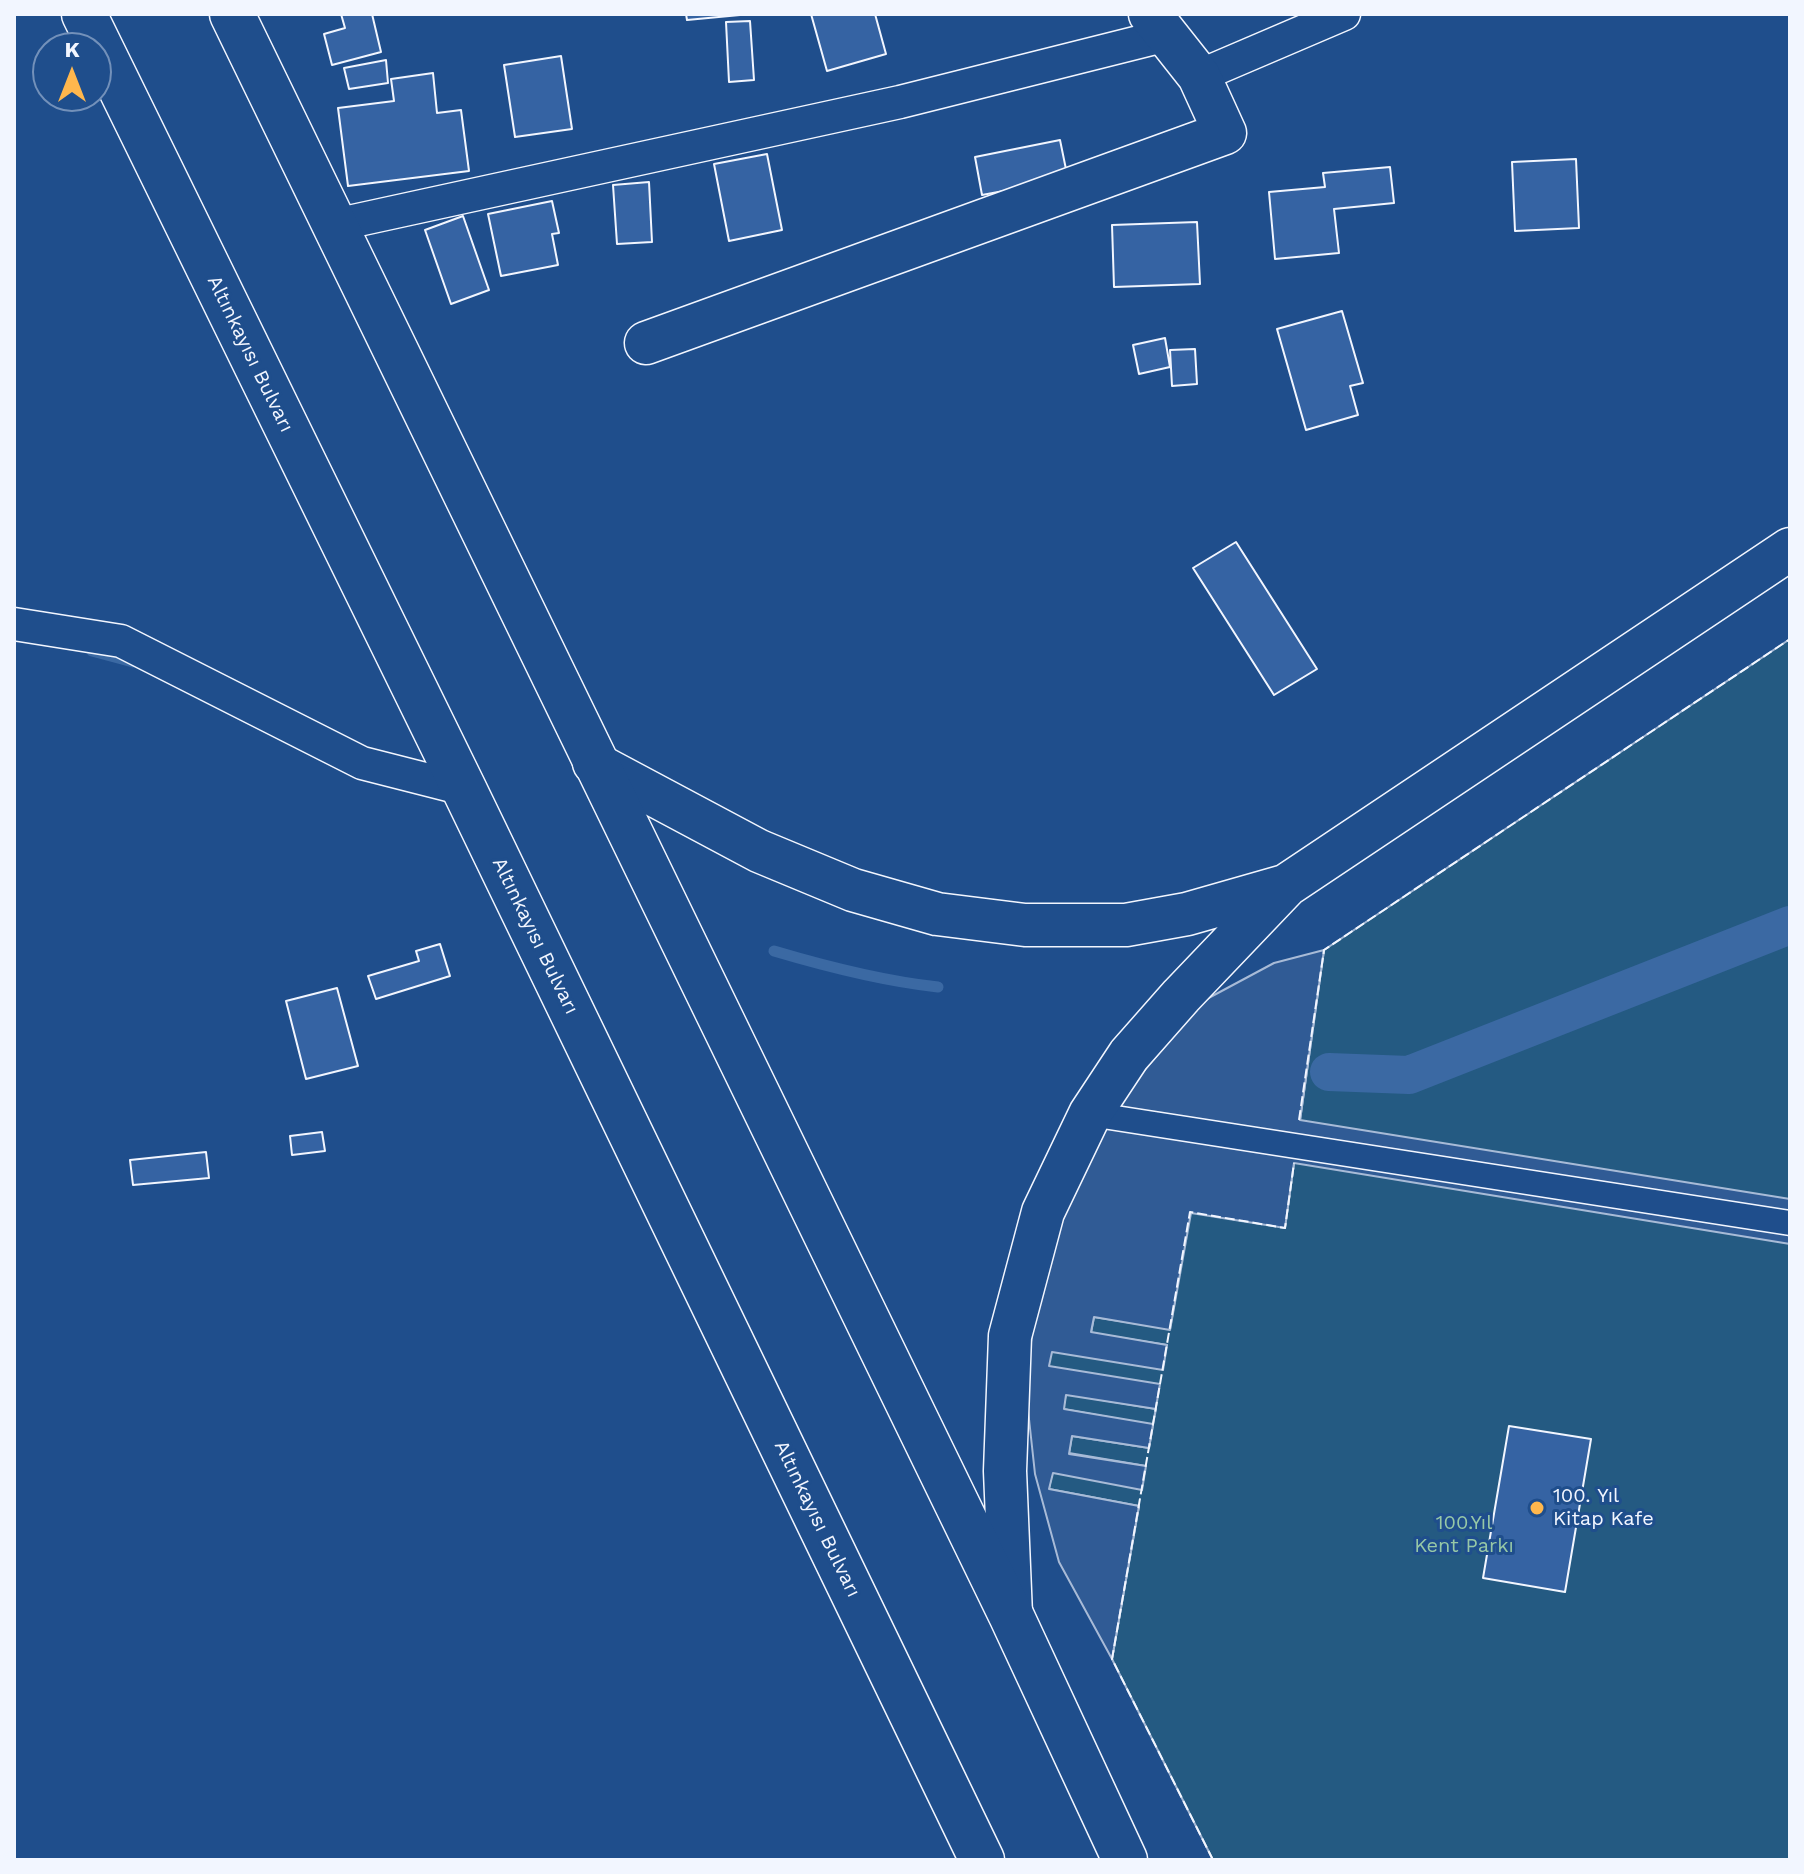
<!DOCTYPE html>
<html>
<head>
<meta charset="utf-8">
<style>
	body { margin:0 }
	#map { position:relative; width:1804px; height:1874px; overflow:hidden; background:#1f4e8c; font-family:"Work Sans",sans-serif }
	canvas { display:block }
	.frame { position:absolute; inset:0; border:16px solid #f2f6ff; pointer-events:none }
	.north { position:absolute; left:32px; top:32px; width:80px; height:80px; box-sizing:border-box; background:#1f4e8c; border:2px solid #7391ba; border-radius:50%; rotate:0deg; font-size:22px; font-weight:700; line-height:32px; text-align:center; color:#f2f6ff }
	.north::after { content:''; display:block; margin:auto; width:28px; height:36px; background:#ffb74d; clip-path:polygon(50% 0,100% 100%,50% 72%,0 100%) }
</style>
</head>
<body>
<div id="map">
<canvas width="1804" height="1874"></canvas>
<div class="frame"></div>
<div class="north">K</div>
</div>
<script>
const ctx = document.querySelector('canvas').getContext('2d');
ctx.lineJoin = 'round';
function fillPath(path, color) {
  ctx.fillStyle = color;
  ctx.fill(path, 'evenodd');
}
function trace(path, color, width, dash) {
  ctx.strokeStyle = color;
  ctx.lineWidth = width;
  ctx.lineCap = dash ? 'butt' : 'round';
  ctx.setLineDash(dash || []);
  ctx.stroke(path);
}
function write(font, color, halo, rows, align = 'center') {
  ctx.font = font + ' "Work Sans",sans-serif';
  ctx.lineWidth = 6;
  ctx.setLineDash([]);
  ctx.textBaseline = 'middle';
  ctx.strokeStyle = halo;
  ctx.fillStyle = color;
  for (const [text, x, y, turn = 0] of rows) {
    ctx.save();
    ctx.translate(x, y);
    ctx.rotate((+turn || 0) * Math.PI / 180);
    ctx.textAlign = isNaN(turn) ? turn : align;
    if (halo) ctx.strokeText(text, 0, 0);
    ctx.fillText(text, 0, 0);
    ctx.restore();
  }
}
const green = new Path2D(`
	M 1790,639 L 1790,1860 L 1213,1860 L 1112,1659 L 1139,1506 L 1049,1489 L 1052,1473 L 1146,1466 L 1069,1453 L 1072,1436 L 1149,1448 L 1153,1425 L 1063,1409 L 1066,1394 L 1156,1409 L 1048,1367 L 1051,1352 L 1167,1345 L 1091,1333 L 1094,1317 L 1170,1329 L 1190,1212 L 1285,1227 L 1324,950 Z`);
const parking = new Path2D(`
	M 1324,950 L 1300,1120 L 1790,1199 L 1790,1244 L 1294,1163 L 1285,1228 L 1191,1213 L 1170,1330 L 1094,1317 L 1091,1332 L 1167,1345 L 1163,1370 L 1052,1352 L 1049,1366 L 1160,1384 L 1149,1448 L 1072,1436 L 1069,1454 L 1146,1466 L 1142,1490 L 1053,1473 L 1049,1489 L 1139,1506 L 1112,1659 L 1059,1562 L 1035,1474 L 1028,1410 L 1028,1364 L 1034,1320 L 1069,1196 L 1121,1098 L 1203,1001 L 1274,963 ZM 1066,1395 L 1156,1409 L 1153,1424 L 1064,1409 Z`);
const stream = new Path2D(`
	M 92,651 L 133,662
	M 774,951 C 828,967 882,981 938,987`);
const canal = new Path2D(`
	M 1329,1072 L 1409,1075 L 1790,925`);
const building = new Path2D(`
	M 341,14 L 372,14 L 381,52 L 332,65 L 324,34 L 345,28 Z
	M 686,14 L 739,14 L 740,15 L 687,20 Z
	M 811,14 L 875,14 L 886,54 L 827,71 Z
	M 750,21 L 754,80 L 729,82 L 726,22 Z
	M 561,56 L 572,129 L 515,137 L 504,65 Z
	M 386,60 L 388,83 L 349,89 L 344,68 Z
	M 433,73 L 437,113 L 461,110 L 469,171 L 348,186 L 338,108 L 394,101 L 391,79 Z
	M 1060,140 L 1068,179 L 982,195 L 975,157 Z
	M 767,154 L 782,230 L 729,241 L 714,164 Z
	M 1576,159 L 1579,228 L 1515,231 L 1512,162 Z
	M 1390,167 L 1394,203 L 1334,209 L 1339,253 L 1275,259 L 1269,192 L 1325,187 L 1323,173 Z
	M 649,182 L 652,242 L 617,244 L 613,185 Z
	M 552,201 L 559,233 L 552,234 L 558,265 L 501,276 L 488,214 Z
	M 463,216 L 489,290 L 451,304 L 425,230 Z
	M 1197,222 L 1200,284 L 1114,287 L 1112,225 Z
	M 1342,311 L 1363,383 L 1350,386 L 1358,415 L 1306,430 L 1277,329 Z
	M 1165,338 L 1170,367 L 1139,374 L 1133,345 Z
	M 1195,349 L 1197,384 L 1172,386 L 1170,350 Z
	M 1236,542 L 1317,669 L 1274,695 L 1193,568 Z
	M 440,944 L 450,976 L 376,999 L 368,976 L 419,961 L 416,951 Z
	M 337,988 L 358,1066 L 306,1079 L 286,1001 Z
	M 322,1132 L 325,1151 L 292,1155 L 290,1136 Z
	M 206,1152 L 209,1178 L 133,1185 L 130,1160 Z
	M 1509,1426 L 1591,1439 L 1565,1592 L 1483,1578 Z`);
const pedestrian = new Path2D(`
	M 1090,1114 L 1790,1223`);
const minor = new Path2D(`
	M 1199,76 L 1344,14
	M 335,225 L 900,102 L 1167,35
	M 14,624 L 121,641 L 362,763 L 464,789`);
const tertiary = new Path2D(`
	M 646,343 L 1225,133 L 1199,76 L 1150,14
	M 594,763 L 759,851 L 853,890 L 937,914 L 1025,925 L 1126,925 L 1187,914 L 1285,886
	M 1011,1615 L 1005,1471 L 1010,1336 L 1043,1212 L 1090,1114 L 1129,1055 L 1181,996 L 1287,885 L 1790,549`);
const secondary = new Path2D(`
	M 84,14 L 464,789 L 982,1860
	M 232,14 L 1011,1615 L 1125,1860`);
const fence = new Path2D(`
	M 1299,1120 L 1324,950 L 1790,639
	M 1213,1860 L 1112,1659 L 1190,1212 L 1285,1228 L 1294,1163`);
const markers = [
	[1537,1508,8,"#ffb74d"]
];
const streetNames = [
	["Altınkayısı Bulvarı",250,354,64],
	["Altınkayısı Bulvarı",535,936,64],
	["Altınkayısı Bulvarı",817,1519,64]
];
const poiNames = [
	["100. Yıl",1553,1496],
	["Kitap Kafe",1553,1519]
];
const parkNames = [
	["100.Yıl",1464,1523],
	["Kent Parkı",1464,1546]
];
fillPath(green, '#245a82');
trace(green, '#a8bbd7', 2);
fillPath(parking, '#305b95');
trace(parking, '#a8bbd7', 2);
trace(stream, '#3b69a3', 11);
trace(canal, '#3b69a3', 38);
fillPath(building, '#3563a3');
trace(building, '#f2f6ff', 2);
trace(pedestrian, '#f2f6ff', 27);
trace(minor, '#f2f6ff', 35);
trace(tertiary, '#f2f6ff', 45);
trace(secondary, '#f2f6ff', 47);
trace(pedestrian, '#1f4e8c', 24);
trace(minor, '#1f4e8c', 32);
trace(tertiary, '#1f4e8c', 42);
trace(secondary, '#1f4e8c', 44);
trace(fence, '#f2f6ff', 2, [10, 4]);
for (const [x, y, r, color] of markers) {
  const dot = new Path2D();
  dot.arc(x, y, r, 0, 2 * Math.PI);
  ctx.fillStyle = color;
  ctx.fill(dot);
  trace(dot, '#1f4e8c', 3);
}
write('20px', '#f2f6ff', '#1f4e8c', streetNames);
write('20px', '#f2f6ff', '#1f4e8c', poiNames, 'left');
write('20px', '#97c8a6', '#1f4e8c', parkNames);
</script>
</body>
</html>
